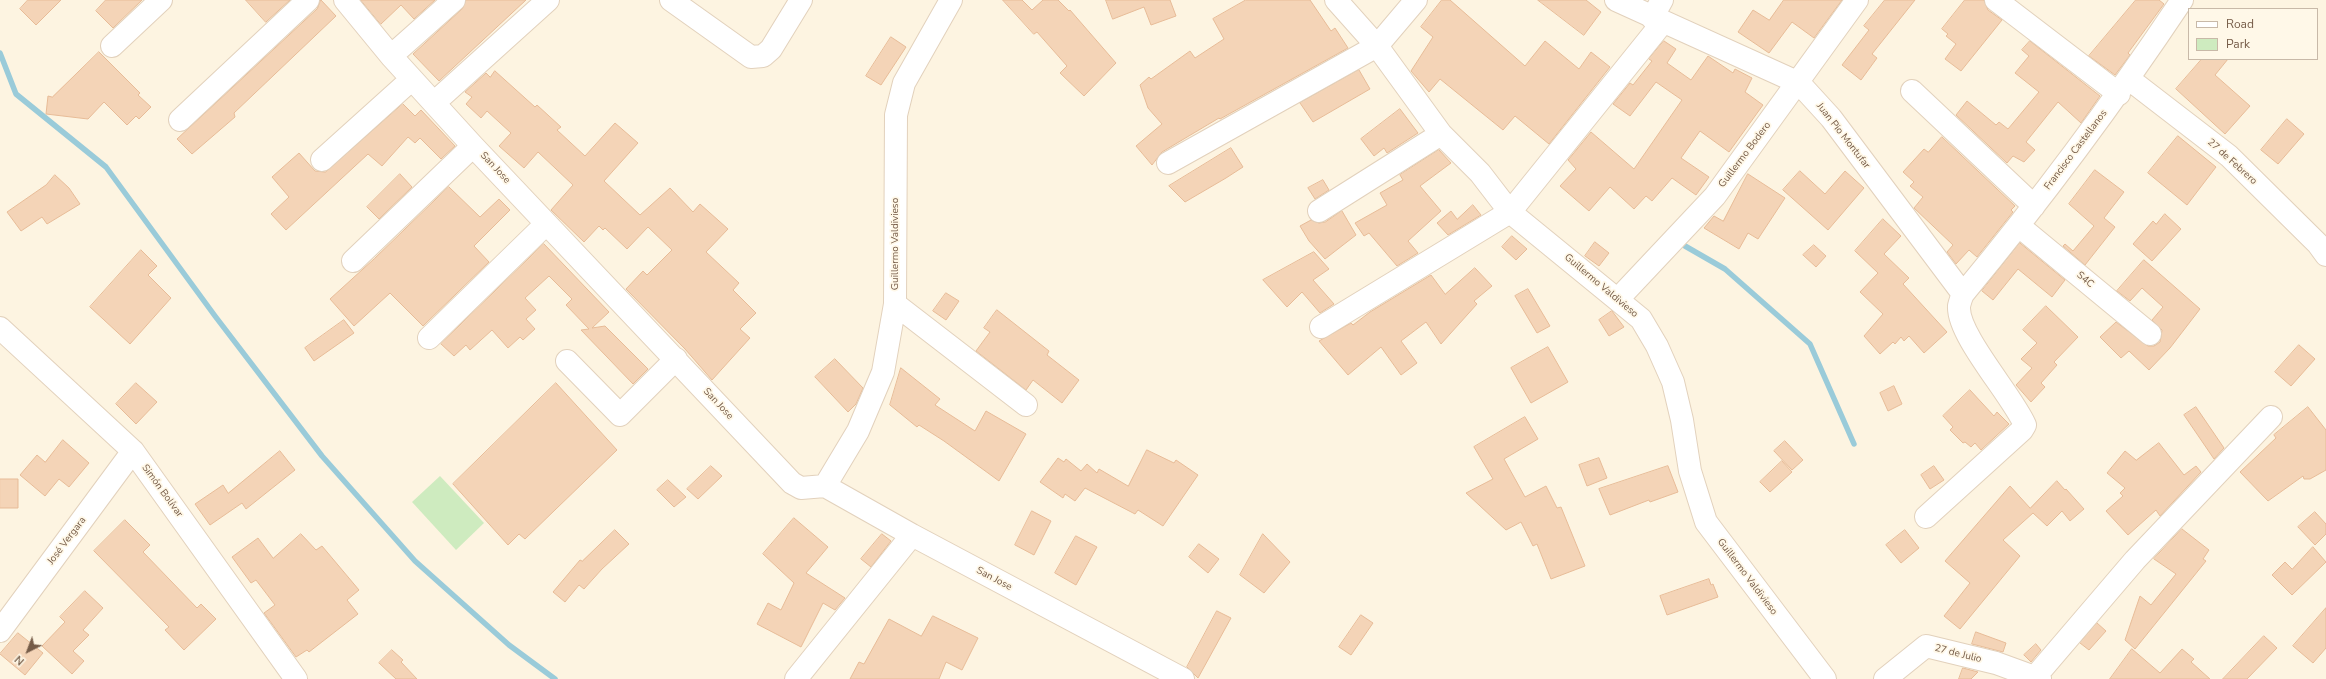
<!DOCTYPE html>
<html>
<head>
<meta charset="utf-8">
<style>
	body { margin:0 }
	#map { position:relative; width:2326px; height:679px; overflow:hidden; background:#fdf4e1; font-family:"Nunito Sans",sans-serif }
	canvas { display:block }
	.legend { position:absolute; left:2188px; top:8px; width:130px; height:52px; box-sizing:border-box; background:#fff8e8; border:1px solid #c8b9a8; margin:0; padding:5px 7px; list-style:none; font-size:12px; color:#755b47 }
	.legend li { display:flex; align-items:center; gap:8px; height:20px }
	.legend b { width:20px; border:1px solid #c8b9a8 }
	.north { position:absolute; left:8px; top:631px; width:40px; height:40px; -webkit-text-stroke:3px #fff8e8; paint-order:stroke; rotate:222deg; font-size:11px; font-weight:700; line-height:16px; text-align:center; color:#755b47 }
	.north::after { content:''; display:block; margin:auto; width:14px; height:18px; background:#755b47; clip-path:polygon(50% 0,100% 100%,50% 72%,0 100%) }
</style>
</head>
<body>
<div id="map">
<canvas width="2326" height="679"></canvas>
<ul class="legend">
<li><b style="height:5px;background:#fff"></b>Road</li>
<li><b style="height:11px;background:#ceebbf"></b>Park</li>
</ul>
<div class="north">N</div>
</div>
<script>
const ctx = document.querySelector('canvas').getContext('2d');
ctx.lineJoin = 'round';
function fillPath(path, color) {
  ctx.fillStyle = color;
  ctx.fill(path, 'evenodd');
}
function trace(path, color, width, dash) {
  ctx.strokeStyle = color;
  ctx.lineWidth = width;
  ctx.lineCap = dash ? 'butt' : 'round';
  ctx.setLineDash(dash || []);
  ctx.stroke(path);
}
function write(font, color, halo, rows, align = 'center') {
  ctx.font = font + ' "Nunito Sans",sans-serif';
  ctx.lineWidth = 3.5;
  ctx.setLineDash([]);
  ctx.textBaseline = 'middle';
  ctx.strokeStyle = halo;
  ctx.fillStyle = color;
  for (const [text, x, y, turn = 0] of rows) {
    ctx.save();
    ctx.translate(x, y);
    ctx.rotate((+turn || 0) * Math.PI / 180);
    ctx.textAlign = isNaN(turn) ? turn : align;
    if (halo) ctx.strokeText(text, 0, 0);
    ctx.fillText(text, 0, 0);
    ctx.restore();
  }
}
const green = new Path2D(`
	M 440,476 L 484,523 L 456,550 L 412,502 Z`);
const stream = new Path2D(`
	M 0,53 L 16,94 L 106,167 L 215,316 L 322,456 L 415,561 L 509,645 L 555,679
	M 1685,246 L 1725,269 L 1810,344 L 1854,444`);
const building = new Path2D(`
	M 28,0 L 61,0 L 36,25 L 20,9 Z
	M 106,0 L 142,0 L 113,28 L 96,11 Z
	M 246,0 L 290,0 L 266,22 Z
	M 321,0 L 336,16 L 234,113 L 235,117 L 192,154 L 177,139 L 317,9 Z
	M 361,0 L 435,0 L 414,19 L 401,5 L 381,24 Z
	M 466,0 L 526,0 L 439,81 L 413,54 L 462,9 Z
	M 1003,0 L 1022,0 L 1032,10 L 1043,0 L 1058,0 L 1069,11 L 1070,10 L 1116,63 L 1084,96 L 1060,73 L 1067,66 L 1037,32 L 1034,34 Z
	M 1106,0 L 1170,0 L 1176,16 L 1151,25 L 1144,7 L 1113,19 Z
	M 1246,0 L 1310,0 L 1331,31 L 1335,28 L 1348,48 L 1220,119 L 1219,118 L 1162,152 L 1152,165 L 1136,146 L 1162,124 L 1148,108 L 1140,85 L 1149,77 L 1151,79 L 1190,51 L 1195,58 L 1224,39 L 1213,19 Z
	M 1442,0 L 1450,0 L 1525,66 L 1545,41 L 1579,69 L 1591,52 L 1610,67 L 1549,144 L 1515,116 L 1503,130 L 1440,79 L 1429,92 L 1411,71 L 1433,37 L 1421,27 Z
	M 1538,0 L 1586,0 L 1601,12 L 1584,35 Z
	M 1784,0 L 1842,0 L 1814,38 L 1792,22 L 1769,53 L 1738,32 L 1753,10 L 1769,20 Z
	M 1885,0 L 1915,0 L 1872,54 L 1877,58 L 1861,80 L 1842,65 L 1869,30 L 1864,26 Z
	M 1965,0 L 1984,0 L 1988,10 L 2002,20 L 1961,71 L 1945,59 L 1956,44 L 1946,36 L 1948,34 L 1942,29 Z
	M 2136,0 L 2159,0 L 2164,4 L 2128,53 L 2130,55 L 2115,75 L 2089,56 Z
	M 891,37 L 906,47 L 881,85 L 866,76 Z
	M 1664,41 L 1676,49 L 1667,63 L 1691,80 L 1708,56 L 1733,73 L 1735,69 L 1752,78 L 1745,92 L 1763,105 L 1729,152 L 1700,131 L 1681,158 L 1709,177 L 1696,195 L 1672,178 L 1652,201 L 1646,196 L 1634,209 L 1610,187 L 1589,211 L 1560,186 L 1576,169 L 1568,160 L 1591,132 L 1634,169 L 1682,100 L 1656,82 L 1630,116 L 1613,104 L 1630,83 L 1633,85 L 1652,61 L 1649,59 Z
	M 2030,41 L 2100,96 L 2081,123 L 2058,102 L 2026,142 L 2035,150 L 2024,162 L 2013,156 L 2007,163 L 1956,115 L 1967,101 L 1996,125 L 1999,122 L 2008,129 L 2039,92 L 2015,73 L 2029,56 L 2022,50 Z
	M 99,52 L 140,93 L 138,95 L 151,107 L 139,119 L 136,116 L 127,125 L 104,102 L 88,119 L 46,114 L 48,96 L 52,97 Z
	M 2202,59 L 2228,59 L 2215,75 L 2250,106 L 2225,134 L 2176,89 Z
	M 1359,70 L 1370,89 L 1313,122 L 1300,103 Z
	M 495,71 L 535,107 L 537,105 L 561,127 L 557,130 L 585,156 L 615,123 L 638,143 L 604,181 L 640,215 L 670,188 L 693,212 L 700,204 L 728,229 L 706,252 L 739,283 L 733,290 L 756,313 L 740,329 L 750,338 L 712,380 L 685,349 L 626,289 L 643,271 L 647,275 L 672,250 L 648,227 L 627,249 L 605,228 L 603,230 L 599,226 L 584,242 L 551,210 L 573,185 L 538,152 L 524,168 L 499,146 L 511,133 L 487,111 L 481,118 L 466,104 L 472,97 L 465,92 L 486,73 L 490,77 Z
	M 403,104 L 415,116 L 421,110 L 455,146 L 441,159 L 420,138 L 415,143 L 408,137 L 382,166 L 368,154 L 286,230 L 271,214 L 289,197 L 272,177 L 299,153 L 315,171 L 325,172 Z
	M 1400,109 L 1418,133 L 1387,153 L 1384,148 L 1374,156 L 1361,139 Z
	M 2287,119 L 2304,134 L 2278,164 L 2261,150 Z
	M 2178,136 L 2216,167 L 2187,205 L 2148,173 Z
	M 1942,137 L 2015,206 L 2011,210 L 2013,212 L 1977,257 L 1969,250 L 1956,264 L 1947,252 L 1953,245 L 1914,208 L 1923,197 L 1910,186 L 1914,182 L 1903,172 L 1924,149 L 1928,152 Z
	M 1231,148 L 1243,167 L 1226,178 L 1185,202 L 1169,186 Z
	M 1439,150 L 1451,163 L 1420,186 L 1441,211 L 1408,241 L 1418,253 L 1397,266 L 1369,233 L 1364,236 L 1355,223 L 1387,205 L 1380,193 L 1403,180 L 1400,175 Z
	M 2095,170 L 2124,192 L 2104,218 L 2115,227 L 2085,265 L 2063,246 L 2065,244 L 2073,251 L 2094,226 L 2069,204 Z
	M 1800,171 L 1825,194 L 1845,171 L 1864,188 L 1828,230 L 1783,190 Z
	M 400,174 L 412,187 L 379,219 L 367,207 Z
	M 1748,174 L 1785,198 L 1758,239 L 1748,233 L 1739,249 L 1704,228 L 1714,216 L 1723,221 Z
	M 55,175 L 69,188 L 80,204 L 47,224 L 42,217 L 21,231 L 7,212 L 46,185 Z
	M 1323,180 L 1329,190 L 1315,199 L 1308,188 Z
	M 449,187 L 480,217 L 499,199 L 510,210 L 474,246 L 489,262 L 423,326 L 390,293 L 354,326 L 330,299 L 374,259 Z
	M 1473,205 L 1481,215 L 1448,235 L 1437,223 L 1451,211 L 1457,219 Z
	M 1342,211 L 1356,235 L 1325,259 L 1309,241 L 1300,226 L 1311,220 L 1319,223 L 1325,222 Z
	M 2165,214 L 2181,229 L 2152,261 L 2133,244 L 2153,221 L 2156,224 Z
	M 1883,219 L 1901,236 L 1884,254 L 1909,278 L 1903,284 L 1947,332 L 1924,353 L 1909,336 L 1904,341 L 1901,337 L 1895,344 L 1893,342 L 1880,354 L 1864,336 L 1883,314 L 1860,292 L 1878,273 L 1855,251 Z
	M 1512,236 L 1527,249 L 1516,260 L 1502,247 Z
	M 1595,242 L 1609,253 L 1599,266 L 1585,256 Z
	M 2020,243 L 2065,280 L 2052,297 L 2018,269 L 1993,300 L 1982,291 Z
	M 544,244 L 609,312 L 592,328 L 605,326 L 648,369 L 633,384 L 581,330 L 589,329 L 566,305 L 572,299 L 549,276 L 525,298 L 536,310 L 526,319 L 535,329 L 523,340 L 520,337 L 508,348 L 492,330 L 470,350 L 466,345 L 454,356 L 441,344 Z
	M 1814,245 L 1826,256 L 1816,267 L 1803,255 Z
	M 141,250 L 157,266 L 148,275 L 171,298 L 130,344 L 90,307 Z
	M 1314,252 L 1329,269 L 1313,280 L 1334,304 L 1320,313 L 1302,292 L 1287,307 L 1263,280 Z
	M 2144,260 L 2200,309 L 2170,348 L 2149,370 L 2129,351 L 2121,358 L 2100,337 L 2116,322 L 2148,346 L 2154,346 L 2160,342 L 2162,330 L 2152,320 L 2163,307 L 2142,288 L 2130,301 L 2117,291 Z
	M 1475,268 L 1492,286 L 1474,301 L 1477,304 L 1441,344 L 1426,322 L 1401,341 L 1417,363 L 1401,375 L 1381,347 L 1348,375 L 1319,341 L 1351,323 L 1353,325 L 1370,312 L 1431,275 L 1445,294 Z
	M 1528,289 L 1550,326 L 1537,333 L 1515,296 Z
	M 946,293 L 959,301 L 946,320 L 933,311 Z
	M 2046,306 L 2078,337 L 2054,362 L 2057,365 L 2041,383 L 2045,387 L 2031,402 L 2016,385 L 2032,368 L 2021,359 L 2037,343 L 2023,330 Z
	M 997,310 L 1049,351 L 1047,355 L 1079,380 L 1062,403 L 1033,380 L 1026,390 L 976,351 L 990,332 L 984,328 Z
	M 1612,311 L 1624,327 L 1609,336 L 1599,320 Z
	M 344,320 L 354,333 L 314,361 L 305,348 Z
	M 2299,345 L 2315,359 L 2291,386 L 2275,372 Z
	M 1548,347 L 1568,382 L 1531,403 L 1511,368 Z
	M 835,359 L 863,388 L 856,404 L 848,412 L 815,377 Z
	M 901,368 L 940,399 L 935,405 L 975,431 L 986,411 L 1026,434 L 999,481 L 944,441 L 919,425 L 917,427 L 890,405 Z
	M 136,383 L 157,402 L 136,424 L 116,404 Z
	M 556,383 L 617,450 L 525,539 L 519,534 L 508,545 L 453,484 Z
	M 1894,386 L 1902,404 L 1888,411 L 1880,393 Z
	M 1970,390 L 1994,416 L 1997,412 L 2009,424 L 1981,450 L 1975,443 L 1971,447 L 1965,442 L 1963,443 L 1950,430 L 1953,427 L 1943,416 Z
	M 2196,407 L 2224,448 L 2214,459 L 2184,415 Z
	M 2308,407 L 2326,430 L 2326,470 L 2310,479 L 2304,479 L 2303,476 L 2268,501 L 2240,472 L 2276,438 L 2274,435 Z
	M 1525,417 L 1538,439 L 1504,459 L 1525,497 L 1546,486 L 1557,508 L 1561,507 L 1585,566 L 1551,579 L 1537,544 L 1533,546 L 1521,522 L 1506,530 L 1466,493 L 1493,479 L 1474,447 Z
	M 63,440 L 89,463 L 69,487 L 59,479 L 45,496 L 20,475 L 37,455 L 45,462 Z
	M 1785,441 L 1803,460 L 1792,470 L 1774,451 Z
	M 2159,443 L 2184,475 L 2196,466 L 2201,472 L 2160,516 L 2156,510 L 2128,535 L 2106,511 L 2123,496 L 2120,493 L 2125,488 L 2107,473 L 2125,451 L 2136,460 Z
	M 1147,450 L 1174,463 L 1176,460 L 1198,475 L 1163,526 L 1138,510 L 1135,514 L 1085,488 L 1075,501 L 1065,494 L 1063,498 L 1040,482 L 1058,458 L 1064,462 L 1066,459 L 1081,471 L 1087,464 L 1097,473 L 1099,469 L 1128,486 Z
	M 280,451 L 295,470 L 246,509 L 242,503 L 210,525 L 195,504 L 223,485 L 228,493 Z
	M 1599,458 L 1607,478 L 1587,486 L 1579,465 Z
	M 1782,461 L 1792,472 L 1770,492 L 1760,482 Z
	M 711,466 L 722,476 L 698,499 L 687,489 Z
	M 1668,466 L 1678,492 L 1650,502 L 1649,500 L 1610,515 L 1599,489 Z
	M 1934,466 L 1944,480 L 1930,489 L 1921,475 Z
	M 0,479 L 18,479 L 18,508 L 0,508 Z
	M 668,480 L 686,497 L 674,507 L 657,490 Z
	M 2057,481 L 2065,490 L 2066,489 L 2084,509 L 2070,521 L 2062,511 L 2047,526 L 2033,513 L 2003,540 L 2020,556 L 1960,629 L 1944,616 L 1970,583 L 1945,561 L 2010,486 L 2030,508 Z
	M 1032,511 L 1051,521 L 1034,555 L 1015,545 Z
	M 2315,512 L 2326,524 L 2326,534 L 2315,545 L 2298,527 Z
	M 794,518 L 828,547 L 806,573 L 845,598 L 835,610 L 823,603 L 801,647 L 757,624 L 768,603 L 781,610 L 794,583 L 763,554 Z
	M 125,520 L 150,545 L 143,552 L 197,608 L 201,604 L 216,619 L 184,650 L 165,630 L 169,627 L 94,551 Z
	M 2182,529 L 2209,550 L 2203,559 L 2206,561 L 2135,649 L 2125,640 L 2140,596 L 2151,605 L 2176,574 L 2154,559 Z
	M 615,530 L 629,544 L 602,569 L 584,589 L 579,585 L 565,602 L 553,592 L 580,560 L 582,561 Z
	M 1905,530 L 1919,548 L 1901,563 L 1886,545 Z
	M 301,534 L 316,550 L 322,546 L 359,590 L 347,600 L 358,614 L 309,652 L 307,650 L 296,657 L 264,613 L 275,605 L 256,580 L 251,583 L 232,557 L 258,538 L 273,558 Z
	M 882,534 L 891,541 L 871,567 L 861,559 Z
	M 1263,534 L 1290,562 L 1264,593 L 1240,575 Z
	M 1076,536 L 1097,547 L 1076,585 L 1055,573 Z
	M 1199,544 L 1219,559 L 1208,573 L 1189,557 Z
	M 2313,547 L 2326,562 L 2292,595 L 2272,575 L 2285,562 L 2292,569 Z
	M 1709,579 L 1711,585 L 1713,584 L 1718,597 L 1667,615 L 1660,596 Z
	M 85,591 L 103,608 L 83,630 L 89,635 L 73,651 L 84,661 L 72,674 L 42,646 L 65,622 L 60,617 Z
	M 2326,608 L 2326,648 L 2313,663 L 2293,646 Z
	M 1217,611 L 1231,618 L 1198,678 L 1187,667 Z
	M 1361,615 L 1373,623 L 1351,655 L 1339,647 Z
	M 933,616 L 978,638 L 962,670 L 946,662 L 939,679 L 850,679 L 859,662 L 864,664 L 889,619 L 921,636 Z
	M 2097,623 L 2106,631 L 2089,650 L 2080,643 Z
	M 1976,632 L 2006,643 L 2003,652 L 1972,644 Z
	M 18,633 L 43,653 L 25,675 L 0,654 Z
	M 2264,636 L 2277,648 L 2247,679 L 2223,679 Z
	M 2036,644 L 2041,650 L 2031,662 L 2024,655 Z
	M 2132,649 L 2160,673 L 2182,649 L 2194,659 L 2191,662 L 2210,679 L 2110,679 Z
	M 392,650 L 403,660 L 401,662 L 417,679 L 396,679 L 379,663 Z
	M 1963,668 L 1978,672 L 1971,679 L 1959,679 Z`);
const minor = new Path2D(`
	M 345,0 L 391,56 L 473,146 L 792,483 L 801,488 L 825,486 L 912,535 L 1183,679
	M 671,0 L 751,57 L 763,56 L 771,49 L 801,0
	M 1336,0 L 1377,46 L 1441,134 L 1480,173 L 1510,212 L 1641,319 L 1657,346 L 1673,382 L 1682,420 L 1690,471 L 1706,522 L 1825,679
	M 1616,0 L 1799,83 L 1831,118 L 1963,294
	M 1996,0 L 2119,94
	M 1652,18 L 1662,0
	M 112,46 L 161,0
	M 391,56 L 454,0
	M 2129,79 L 2229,156 L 2318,244 L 2326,255
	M 1912,91 L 2034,206
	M 435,102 L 548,0
	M 180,120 L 308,0
	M 322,160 L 412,79
	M 1168,163 L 1377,46 L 1416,0
	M 1319,211 L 1441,134
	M 2019,226 L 2150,334
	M 353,261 L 473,146
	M 1618,299 L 1715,196 L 1857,0
	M 895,304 L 1026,405
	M 1321,327 L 1510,212 L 1663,22
	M 0,328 L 133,451 L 296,679
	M 429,338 L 546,224
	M 567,361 L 620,415 L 676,359
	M 825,486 L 858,431 L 883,372 L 895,304 L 896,115 L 904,83 L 951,0
	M 1926,517 L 2022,430 L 2025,425 C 2012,395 1957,335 1959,306 C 1960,302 1961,298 1963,294 C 2041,200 2114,102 2182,0
	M 0,631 L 133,451
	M 2035,677 L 2135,560 L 2271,417
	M 796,679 L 912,535
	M 1885,679 L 1926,646 L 1996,663 L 2040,679`);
const streetNames = [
	["Juan Pio Montufar",1843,136,52],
	["Francisco Castellanos",2076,150,-53],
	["Guillermo Bodero",1745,155,-53],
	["27 de Febrero",2232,162,42],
	["San Jose",495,168,47],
	["Guillermo Valdivieso",896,244,-90],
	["S4C",2085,280,40],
	["Guillermo Valdivieso",1601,286,40],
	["San Jose",718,404,47],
	["Simón Bolívar",162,491,54],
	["José Vergara",67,541,-53],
	["Guillermo Valdivieso",1747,577,53],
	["San Jose",994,579,28],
	["27 de Julio",1958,654,14]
];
fillPath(green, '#ceebbf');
trace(stream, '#9acbd9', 5.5);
fillPath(building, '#f4d4b7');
trace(building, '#e7bb97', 1);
trace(minor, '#e2d1bc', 24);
trace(minor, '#fff', 22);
write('10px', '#755b47', '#fff8e8', streetNames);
</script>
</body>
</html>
